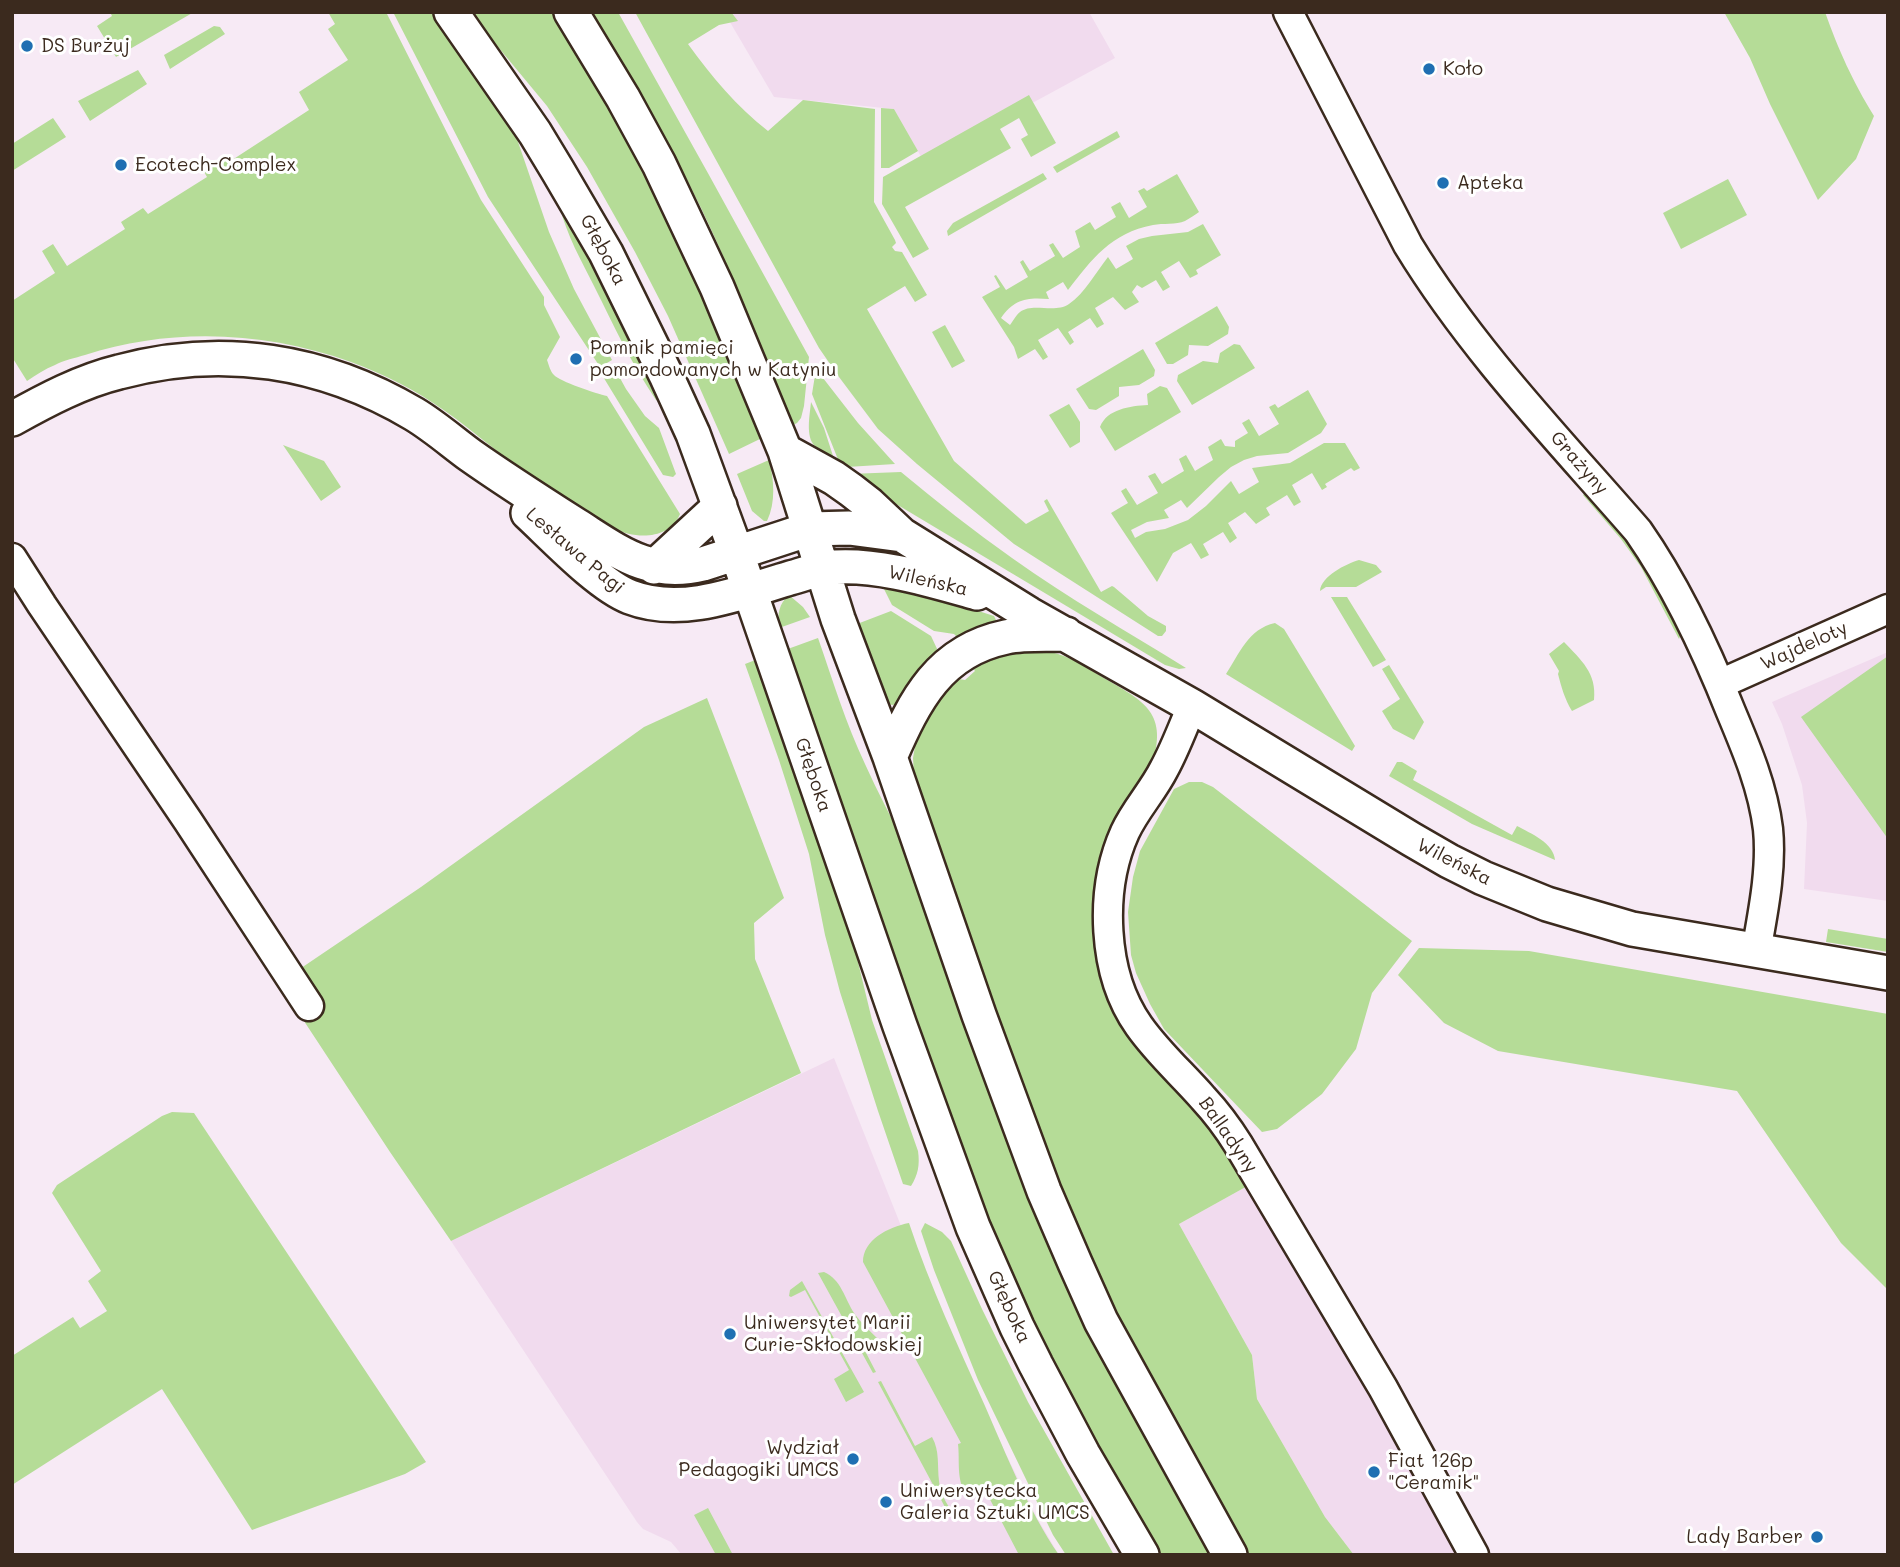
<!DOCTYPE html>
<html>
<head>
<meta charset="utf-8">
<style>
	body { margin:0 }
	#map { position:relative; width:1900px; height:1567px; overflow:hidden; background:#f7eaf5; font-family:Mali,sans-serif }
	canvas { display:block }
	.frame { position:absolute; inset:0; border:14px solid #3b2a1e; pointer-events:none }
</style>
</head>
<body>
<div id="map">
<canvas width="1900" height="1567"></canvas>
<div class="frame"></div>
</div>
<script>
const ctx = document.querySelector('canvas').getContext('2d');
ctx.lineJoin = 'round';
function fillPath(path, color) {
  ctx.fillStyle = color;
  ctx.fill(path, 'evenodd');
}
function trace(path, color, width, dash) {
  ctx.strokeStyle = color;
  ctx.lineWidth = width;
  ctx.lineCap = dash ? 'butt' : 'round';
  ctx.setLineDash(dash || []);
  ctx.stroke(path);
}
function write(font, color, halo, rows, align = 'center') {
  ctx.font = font + ' Mali,sans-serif';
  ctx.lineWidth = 6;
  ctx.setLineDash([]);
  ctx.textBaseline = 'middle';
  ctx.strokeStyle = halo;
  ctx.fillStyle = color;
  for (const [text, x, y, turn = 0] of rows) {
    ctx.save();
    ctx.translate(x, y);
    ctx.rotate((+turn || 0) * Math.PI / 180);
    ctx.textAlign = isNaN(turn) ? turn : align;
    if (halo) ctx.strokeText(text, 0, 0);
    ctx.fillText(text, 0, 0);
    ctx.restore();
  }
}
const built = new Path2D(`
	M 724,12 L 1089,12 L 1115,58 L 924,162 L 894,109 L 774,97 Z
	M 1888,652 L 1888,901 L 1804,889 L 1807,823 L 1802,785 L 1782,724 L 1772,702 Z
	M 834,1058 L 927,1291 L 1037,1518 L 1059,1555 L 682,1555 L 671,1542 L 643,1529 L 637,1522 L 451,1241 Z
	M 1251,1184 L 1457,1555 L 1354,1555 L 1325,1517 L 1257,1399 L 1252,1355 L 1179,1224 Z`);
const green = new Path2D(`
	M 110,12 L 194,12 L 116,57 L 97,26 L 112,16 Z
	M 328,12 L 386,12 L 481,200 L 544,297 L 544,305 L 560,337 L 547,360 C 549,365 550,371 554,375 C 559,381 597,394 607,396 L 680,514 C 670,540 635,539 615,529 C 606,525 597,519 588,513 C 569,503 551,492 533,479 C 503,457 476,433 445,411 C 417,391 384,374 351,362 C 266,331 171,327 85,355 C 75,358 64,360 55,365 C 45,369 36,375 27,381 L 12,357 L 12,301 L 55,273 L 42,251 L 53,244 L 67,266 L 125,229 L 121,222 L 143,208 L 148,214 L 207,177 L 203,170 L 225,156 L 229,162 L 309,110 L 299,92 L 348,60 L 328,29 L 335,24 Z
	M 393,12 L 431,12 L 516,136 L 549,232 L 574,289 L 612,360 L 600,367 L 488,197 Z
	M 469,12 L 553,12 L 586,64 L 672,219 L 762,438 L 729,454 L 668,316 L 635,252 L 587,167 L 547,106 Z
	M 590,12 L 618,12 L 709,175 L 809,357 L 804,406 L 801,418 L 797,423 L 791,426 C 764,353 735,279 701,208 C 668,140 630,76 590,12 Z
	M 635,12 L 731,12 L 738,21 L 719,25 L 688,44 C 712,77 736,106 768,131 L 803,100 L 875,109 L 874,202 L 895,240 L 896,243 L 892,247 L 895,251 L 902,252 L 927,295 L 915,302 L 905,286 L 867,309 L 954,461 L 1026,524 L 1049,511 L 1044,501 L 1047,499 L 1101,592 L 1112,586 L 1114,587 L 1148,616 L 1166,626 L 1166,631 L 1162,636 L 1158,636 L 1014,544 L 917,464 L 878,429 L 839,377 L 819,348 Z
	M 1724,12 L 1825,12 C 1839,51 1852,80 1874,116 L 1856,159 L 1818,200 L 1770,104 L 1750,58 Z
	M 214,26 L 220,27 L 225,34 L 170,69 L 164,55 Z
	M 138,70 L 147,84 L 90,121 L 78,101 Z
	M 1029,95 L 1056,143 L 1031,157 L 1021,139 L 1028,135 L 1019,118 L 1000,129 L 1011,148 L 905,207 L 929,249 L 913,258 L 882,204 L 883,177 Z
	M 881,108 L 894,109 L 918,151 L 889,168 L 881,168 Z
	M 53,118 L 66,137 L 12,171 L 12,144 Z
	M 1117,131 L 1120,137 L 1057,173 L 1053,167 Z
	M 1043,173 L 1047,179 L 948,236 L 947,231 L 953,223 Z
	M 1177,174 L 1199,212 C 1195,215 1190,218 1185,221 C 1176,225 1163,223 1153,225 C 1111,233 1092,259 1068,290 L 1063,282 L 1046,292 L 1049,299 C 1027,297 1014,299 1001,318 L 1010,325 C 1013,321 1016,315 1020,312 C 1033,302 1054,314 1069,304 C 1085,293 1096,272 1108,257 L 1116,269 L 1133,259 L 1126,246 L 1139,239 L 1152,236 L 1188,232 L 1203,224 L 1221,255 L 1196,270 L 1198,274 L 1190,278 L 1179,261 L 1161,272 L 1170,287 L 1163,291 L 1156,280 L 1142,288 L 1137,285 L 1132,292 L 1139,302 L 1125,310 L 1113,297 L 1095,308 L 1104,324 L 1097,328 L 1090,318 L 1068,332 L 1074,342 L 1070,345 L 1058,328 L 1038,340 L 1048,357 L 1043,360 L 1035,349 L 1018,359 L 1014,347 L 982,297 L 1000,287 L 994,276 L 996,275 L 1006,290 L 1028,277 L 1020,262 L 1023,260 L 1030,271 L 1055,256 L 1049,245 L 1053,243 L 1063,258 L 1080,247 L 1075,231 L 1090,222 L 1095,230 L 1116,217 L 1111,207 L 1120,202 L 1129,218 L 1147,207 L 1138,191 L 1144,188 L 1147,191 Z
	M 1728,179 L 1747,215 L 1681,249 L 1663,213 Z
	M 560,207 L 565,209 L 661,402 L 656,400 C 631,363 614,326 594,286 C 582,262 566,234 560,207 Z
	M 1217,306 L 1229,327 L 1228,334 L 1208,346 L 1189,345 L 1188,355 L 1173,364 L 1167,364 L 1155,343 Z
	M 945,325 L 965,361 L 952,368 L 932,332 Z
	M 1234,344 L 1240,345 L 1255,368 L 1192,405 L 1177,381 L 1178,375 L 1203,361 L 1218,363 L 1220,353 Z
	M 1143,349 L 1155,370 L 1154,376 L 1139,385 L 1119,387 L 1119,396 L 1096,410 L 1089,409 L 1076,389 Z
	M 615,369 L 626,389 L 645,416 L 659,428 L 676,474 L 673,477 L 663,475 L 602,375 Z
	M 816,369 L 858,423 L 895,464 L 847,467 L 839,462 L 812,394 Z
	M 1160,386 L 1167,388 L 1181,412 L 1115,451 L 1100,427 C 1107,409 1130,406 1148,405 L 1147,394 Z
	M 1308,390 L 1327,424 L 1321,433 L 1288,453 L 1257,456 L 1244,460 L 1231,467 L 1219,477 L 1187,508 L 1181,500 L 1164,510 L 1169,518 L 1147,522 L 1131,530 L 1135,538 L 1146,532 L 1165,529 L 1188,520 L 1206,506 L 1231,481 L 1239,494 L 1259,482 L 1252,468 L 1290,463 L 1324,443 L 1345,443 L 1360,468 L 1354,471 L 1351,468 L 1325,484 L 1327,487 L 1322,490 L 1312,473 L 1292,485 L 1301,502 L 1294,506 L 1287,495 L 1266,508 L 1270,515 L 1256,524 L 1245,512 L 1228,523 L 1237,538 L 1230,543 L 1223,532 L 1203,544 L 1209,555 L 1201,559 L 1191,543 L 1173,553 L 1157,582 L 1111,513 L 1128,503 L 1121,491 L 1126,488 L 1137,505 L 1158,493 L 1148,476 L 1155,473 L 1162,484 L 1184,471 L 1179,459 L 1186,455 L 1195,471 L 1213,460 L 1208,447 L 1221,439 L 1225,446 L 1235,447 L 1235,441 L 1248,433 L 1242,423 L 1249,419 L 1259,436 L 1279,424 L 1269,407 L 1275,404 L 1278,408 Z
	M 811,402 L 824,428 L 834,459 C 828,455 820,451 815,446 C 805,437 810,414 811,402 Z
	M 1069,404 L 1080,422 L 1080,442 L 1070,448 L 1049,415 Z
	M 283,445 L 324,461 L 341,487 L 321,501 Z
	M 769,460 C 774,480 776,502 767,521 L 764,521 L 752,511 L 737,474 Z
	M 901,472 C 937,502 974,531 1012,558 C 1068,598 1128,632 1186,668 L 1179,669 L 1165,665 L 851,477 L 849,474 Z
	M 1590,488 L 1646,556 L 1682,632 L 1679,639 L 1641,567 L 1621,539 L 1583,495 Z
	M 1359,560 L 1376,565 L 1382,572 L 1356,587 L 1326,587 L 1320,591 C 1321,576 1346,564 1359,560 Z
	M 879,579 L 994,616 L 996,620 L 995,624 L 958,638 L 954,634 L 934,631 L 892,605 Z
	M 789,595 L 803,607 L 810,617 L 779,628 C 777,615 779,603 789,595 Z
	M 1331,597 L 1347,597 L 1386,660 L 1373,667 Z
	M 891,611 L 931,636 L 939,653 L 907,687 L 898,703 L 893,705 L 887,704 L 857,624 Z
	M 1275,623 L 1284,629 L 1355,746 L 1352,751 L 1226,674 C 1240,653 1248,629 1275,623 Z
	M 818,638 C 833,681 846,724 865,764 C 877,791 891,816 903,842 L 1213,1555 L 1161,1555 L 1086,1423 L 1036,1329 L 999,1247 L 957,1135 L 785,650 Z
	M 1564,642 C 1581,660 1597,673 1594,700 L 1572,711 C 1565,700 1561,686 1558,674 L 1559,671 L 1549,654 Z
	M 1007,651 C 1021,651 1037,649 1050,652 C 1070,656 1087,668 1104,678 C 1141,700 1168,711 1153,761 L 1098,887 L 1094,933 L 1102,982 L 1109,1002 L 1123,1030 L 1153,1068 L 1216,1133 L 1251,1184 L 1179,1224 L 1252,1355 L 1257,1399 L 1325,1517 L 1354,1555 L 1248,1555 L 1205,1480 L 1109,1301 L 1050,1165 L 914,776 L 913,758 L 918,729 L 952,678 L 965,680 L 975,671 L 970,664 Z
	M 1888,656 L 1888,839 L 1801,717 Z
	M 758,659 L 850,929 L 872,1020 L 918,1151 C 920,1165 918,1175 911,1186 L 903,1184 L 878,1111 L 840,992 L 825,935 L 809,854 L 779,760 L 745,664 Z
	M 1389,665 L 1424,722 L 1414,740 L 1393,729 L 1382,711 L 1400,699 L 1382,669 Z
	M 707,698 L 784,898 L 754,923 L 755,959 L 801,1073 L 451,1241 L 390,1152 L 279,983 L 421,887 L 644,727 Z
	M 1397,762 L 1402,762 L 1417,771 L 1413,780 L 1512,835 L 1517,826 C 1530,833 1554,843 1555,860 L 1472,824 L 1389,776 Z
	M 1189,782 L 1202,782 L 1213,787 L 1412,941 L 1372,993 L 1356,1049 L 1322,1094 L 1277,1129 L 1262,1132 L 1164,1029 L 1150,1004 L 1136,973 L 1131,955 L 1128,912 L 1133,877 L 1140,851 L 1174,789 Z
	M 1828,929 L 1888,939 L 1888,952 L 1826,942 Z
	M 1419,948 L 1529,951 L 1888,1014 L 1888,1290 L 1841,1243 L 1737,1091 L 1498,1051 L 1444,1023 L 1398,975 Z
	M 172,1112 L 194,1113 L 426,1462 L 405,1474 L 252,1530 L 162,1389 L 12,1485 L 12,1356 L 73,1317 L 80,1328 L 107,1311 L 88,1281 L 101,1271 L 52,1193 L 57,1185 L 162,1116 Z
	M 909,1223 C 930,1286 958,1346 985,1406 C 1007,1456 1028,1510 1059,1555 L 1019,1555 L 983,1486 L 966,1494 C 956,1479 960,1461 958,1444 L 961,1443 L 863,1262 C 863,1240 888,1227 909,1223 Z
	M 925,1223 L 942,1232 L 951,1241 L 982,1309 L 1028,1402 L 1114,1555 L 1066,1555 L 1053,1535 L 978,1380 L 934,1270 L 921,1231 Z
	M 824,1272 C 841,1279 845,1299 854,1313 C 861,1323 870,1331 878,1339 L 863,1347 L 876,1372 L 873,1373 L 818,1273 Z
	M 802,1281 L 864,1392 L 846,1402 L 834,1379 L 849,1370 L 805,1290 L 791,1297 L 789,1296 L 790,1290 Z
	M 881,1381 L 915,1446 L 932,1437 C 940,1451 937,1466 939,1481 C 940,1491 944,1499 949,1507 L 946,1509 L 878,1382 Z
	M 708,1508 L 733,1555 L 716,1555 L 694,1515 Z`);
const minor = new Path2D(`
	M 1288,12 L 1408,245 C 1472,350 1558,439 1638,531 C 1677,587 1706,649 1731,712 C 1747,750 1763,788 1768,829 C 1772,869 1763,912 1756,952
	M 12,558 L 42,605 L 188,821 L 309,1006
	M 1720,684 L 1888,609
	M 1192,706 C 1183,727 1175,749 1164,769 C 1153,791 1135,810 1125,832 C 1099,890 1102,974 1139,1026 C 1158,1053 1182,1074 1203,1098 C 1216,1112 1228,1128 1238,1144 L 1383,1388 L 1474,1555`);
const tertiary = new Path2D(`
	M 451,12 L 535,133 L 558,171 L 606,253 L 666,375 L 693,434 L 737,554 L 900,1026 L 973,1227 L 1017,1327 L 1036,1365 L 1083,1454 L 1142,1555
	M 571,12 L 623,98 L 659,164 L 717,287 L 785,451 L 838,619 L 890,757 L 979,1015 L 1044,1191 L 1075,1263 L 1101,1321 L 1230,1555
	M 12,419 C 46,400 82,381 119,372 C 222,344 323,360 414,414 C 434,426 451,441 470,455 C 504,479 540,502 576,525 C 619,552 649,577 703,564 L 810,529 L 849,528 L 902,535
	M 785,451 L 834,478 L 851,490 L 869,504 L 902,535 L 1029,614 L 1192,706 L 1411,839 L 1449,861 L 1483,878 L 1547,904 L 1632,929 L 1888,973
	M 528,513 C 554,537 599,585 630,597 C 682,617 740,593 790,578 C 802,575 814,570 826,568 C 873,562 931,580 977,593
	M 654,567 L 720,506
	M 890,757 C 915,700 939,651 1006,637 C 1025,633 1047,635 1066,634`);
const markers = [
	[27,46,7,"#1f6fb2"],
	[1429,69,7,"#1f6fb2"],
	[121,165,7,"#1f6fb2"],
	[1443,183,7,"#1f6fb2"],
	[576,359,7,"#1f6fb2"],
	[730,1334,7,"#1f6fb2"],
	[853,1459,7,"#1f6fb2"],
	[1374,1472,7,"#1f6fb2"],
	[886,1502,7,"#1f6fb2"],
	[1817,1537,7,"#1f6fb2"]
];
const poiNames = [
	["DS Burżuj",41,46],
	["Koło",1443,69],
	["Ecotech-Complex",135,165],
	["Apteka",1457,183],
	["Pomnik pamięci",590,348],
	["pomordowanych w Katyniu",590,370],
	["Uniwersytet Marii",744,1323],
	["Curie-Skłodowskiej",744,1345],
	["Wydział",839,1448,"right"],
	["Pedagogiki UMCS",839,1470,"right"],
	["Fiat 126p",1388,1461],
	["\"Ceramik\"",1388,1483],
	["Uniwersytecka",900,1491],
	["Galeria Sztuki UMCS",900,1513],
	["Lady Barber",1803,1537,"right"]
];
const streetNames = [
	["Głęboka",603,250,62],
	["Grażyny",1579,463,49],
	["Lesława Pagi",575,551,40],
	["Wileńska",928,581,13],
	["Wajdeloty",1804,646,-24],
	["Głęboka",813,775,71],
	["Wileńska",1454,862,27],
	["Balladyny",1228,1135,55],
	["Głęboka",1009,1307,65]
];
fillPath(built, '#f1dbee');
fillPath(green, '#b5dc97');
trace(minor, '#3b2a1e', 33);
trace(tertiary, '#3b2a1e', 38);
trace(minor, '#fff', 28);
trace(tertiary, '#fff', 33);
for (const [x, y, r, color] of markers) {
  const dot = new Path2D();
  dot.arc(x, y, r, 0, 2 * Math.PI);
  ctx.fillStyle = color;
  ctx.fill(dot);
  trace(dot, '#fff', 2.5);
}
write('19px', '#3b2a1e', '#fff', poiNames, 'left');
write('19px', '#3b2a1e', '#fff', streetNames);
</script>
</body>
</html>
